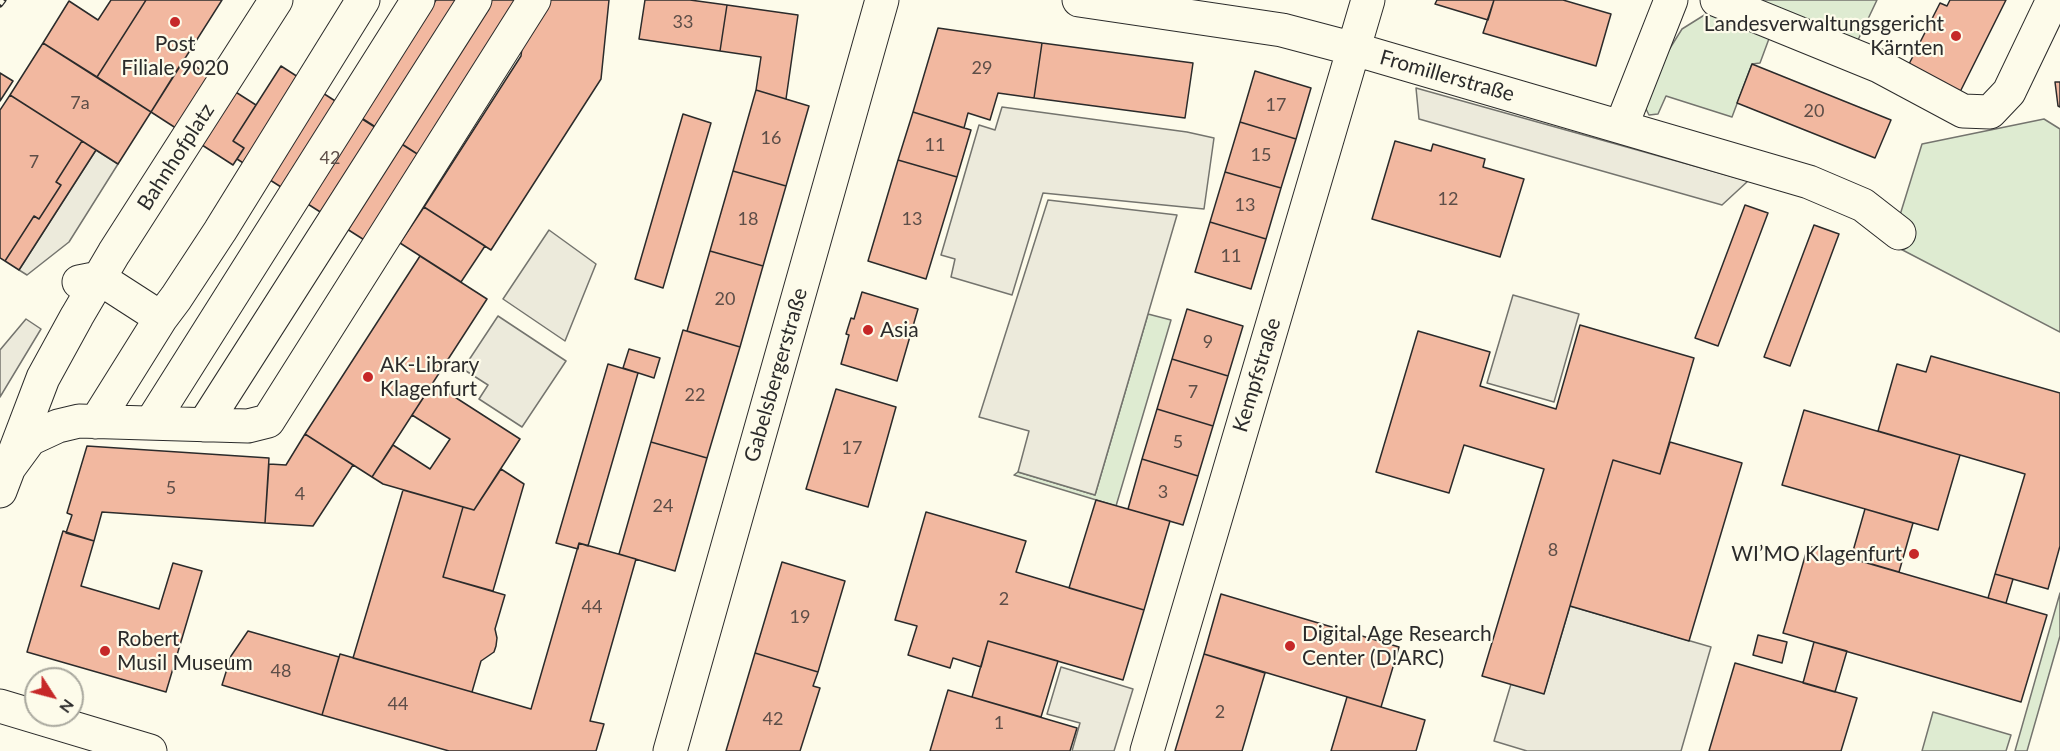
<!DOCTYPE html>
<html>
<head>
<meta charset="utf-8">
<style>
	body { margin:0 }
	#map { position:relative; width:2060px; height:751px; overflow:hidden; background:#fdfbea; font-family:Lato,sans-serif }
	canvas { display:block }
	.north { position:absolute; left:24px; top:667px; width:60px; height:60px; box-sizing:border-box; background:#fdfbea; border:2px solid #a9a89e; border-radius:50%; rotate:126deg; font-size:16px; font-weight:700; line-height:24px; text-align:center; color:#2b2b2b }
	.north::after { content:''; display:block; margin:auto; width:21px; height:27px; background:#c62828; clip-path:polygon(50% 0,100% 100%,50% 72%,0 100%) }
</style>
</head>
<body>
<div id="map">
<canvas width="2060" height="751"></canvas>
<div class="north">N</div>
</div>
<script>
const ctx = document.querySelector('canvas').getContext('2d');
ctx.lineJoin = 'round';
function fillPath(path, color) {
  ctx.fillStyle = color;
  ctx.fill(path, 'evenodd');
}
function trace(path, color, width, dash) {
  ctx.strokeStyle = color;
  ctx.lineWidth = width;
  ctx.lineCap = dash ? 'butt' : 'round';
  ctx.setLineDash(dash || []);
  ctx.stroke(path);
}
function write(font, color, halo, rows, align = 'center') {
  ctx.font = font + ' Lato,sans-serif';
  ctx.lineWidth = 4.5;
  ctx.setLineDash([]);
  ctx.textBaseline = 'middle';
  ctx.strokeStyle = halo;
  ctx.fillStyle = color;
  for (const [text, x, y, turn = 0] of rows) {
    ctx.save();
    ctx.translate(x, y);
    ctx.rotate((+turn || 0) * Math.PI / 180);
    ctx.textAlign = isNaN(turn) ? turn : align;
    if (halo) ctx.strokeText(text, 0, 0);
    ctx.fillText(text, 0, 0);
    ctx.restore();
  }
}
const green = new Path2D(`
	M 1757,0 L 1877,0 L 1858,40 Z
	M 1706,14 L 1730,15 L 1770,36 L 1760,63 L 1752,64 L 1732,117 L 1666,96 L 1658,114 L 1649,115 L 1644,105 L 1662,61 L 1682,29 Z
	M 2044,119 L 2060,129 L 2060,332 L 1891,244 L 1922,144 Z
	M 1148,314 L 1171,320 L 1116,506 L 1014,475 L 1018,472 L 1095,495 Z
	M 2060,593 L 2060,636 L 2027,751 L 2015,751 Z
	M 1933,712 L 2011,735 L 2006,751 L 1922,751 Z`);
const parking = new Path2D(`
	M 1416,88 L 1748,181 L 1722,205 L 1419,119 Z
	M 1002,107 L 1187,132 L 1214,138 L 1204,209 L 1043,193 L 1012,295 L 951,277 L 955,259 L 941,255 L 979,125 L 995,130 Z
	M 96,150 L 118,164 L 69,242 L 27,275 L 19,270 Z
	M 1048,200 L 1177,215 L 1095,495 L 1018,472 L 1029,431 L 979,417 Z
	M 549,230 L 596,264 L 565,341 L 503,299 Z
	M 1513,295 L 1579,314 L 1554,402 L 1487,383 Z
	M 498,316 L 566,361 L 522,427 L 479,399 L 488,385 L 463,369 Z
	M 26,319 L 41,329 L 0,397 L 0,350 Z
	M 1570,606 L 1711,647 L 1681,751 L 1527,751 L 1494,741 L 1511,684 L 1544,693 Z
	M 1061,667 L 1133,689 L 1114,751 L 1072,751 L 1080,723 L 1047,714 Z`);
const building = new Path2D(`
	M 111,0 L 146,0 L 97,77 L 43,43 L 69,1 L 98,20 Z
	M 146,0 L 222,0 L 151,112 L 97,77 Z
	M 436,0 L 528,0 L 422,157 L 359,117 Z
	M 528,0 L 609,0 L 601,79 L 491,250 L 424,207 L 521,56 Z
	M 645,0 L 690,0 L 727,5 L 720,51 L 639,39 Z
	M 1437,0 L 1494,0 L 1488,20 L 1435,4 Z
	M 1494,0 L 1563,0 L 1611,14 L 1596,66 L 1483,33 Z
	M 1950,0 L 2006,0 L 1960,92 L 1908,66 L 1940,3 L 1947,6 Z
	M 727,5 L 798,15 L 786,99 L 756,90 L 761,57 L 720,51 Z
	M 938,28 L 1042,43 L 1034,98 L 998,93 L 990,120 L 968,113 L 964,128 L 913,112 Z
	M 43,43 L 151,112 L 118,164 L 10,95 Z
	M 1042,43 L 1193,63 L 1185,118 L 1034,98 Z
	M 184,59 L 256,105 L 233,141 L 244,148 L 233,165 L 151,112 Z
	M 1752,64 L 1891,120 L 1875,158 L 1737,103 Z
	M 281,66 L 422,157 L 400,192 L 424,207 L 400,243 L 389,236 L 380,250 L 237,159 L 244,148 L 233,141 Z
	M 1255,71 L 1311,88 L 1296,139 L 1240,122 Z
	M 0,73 L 13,81 L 0,101 Z
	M 2055,82 L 2060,82 L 2060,107 L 2058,106 Z
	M 756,90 L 809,106 L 786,186 L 733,171 Z
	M 10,95 L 82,141 L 56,182 L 61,185 L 39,219 L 34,216 L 5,261 L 0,258 L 0,110 Z
	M 913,112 L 971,130 L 957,177 L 898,160 Z
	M 683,114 L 711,123 L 663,288 L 635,279 Z
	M 1240,122 L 1296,139 L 1281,188 L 1225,172 Z
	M 82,141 L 96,150 L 19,270 L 5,261 L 34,216 L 39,219 L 61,185 L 56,182 Z
	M 1395,141 L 1431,151 L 1433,144 L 1485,159 L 1483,167 L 1524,179 L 1500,257 L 1372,219 Z
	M 898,160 L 957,177 L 926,279 L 868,261 Z
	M 733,171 L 786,186 L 763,266 L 710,251 Z
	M 1225,172 L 1281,188 L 1266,239 L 1210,222 Z
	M 1745,205 L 1768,213 L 1718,346 L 1695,338 Z
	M 424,207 L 485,246 L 461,282 L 400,243 Z
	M 1210,222 L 1266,239 L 1251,289 L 1195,272 Z
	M 1814,225 L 1839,234 L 1790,366 L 1764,357 Z
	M 710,251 L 763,266 L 740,347 L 687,331 Z
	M 420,256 L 487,299 L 372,477 L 305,434 Z
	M 862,292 L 918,309 L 897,381 L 841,364 L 849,335 L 846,334 L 851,318 L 854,319 Z
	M 1187,309 L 1243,326 L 1228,376 L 1172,359 Z
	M 1580,325 L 1694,358 L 1660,474 L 1613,460 L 1544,694 L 1482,676 L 1544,469 L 1464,445 L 1449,493 L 1376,472 L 1418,331 L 1490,352 L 1480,386 L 1556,409 Z
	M 683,330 L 740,347 L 707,458 L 651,442 Z
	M 629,349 L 660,358 L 654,378 L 623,368 Z
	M 1931,356 L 2060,393 L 2060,546 L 2048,589 L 1995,574 L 2025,474 L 1878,431 L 1897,364 L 1926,372 Z
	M 1172,359 L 1228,376 L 1213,426 L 1157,409 Z
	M 608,364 L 638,373 L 588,546 L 579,543 L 578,549 L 556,543 Z
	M 433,383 L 520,439 L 474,510 L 383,484 L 372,477 L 393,445 L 430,469 L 450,439 L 412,415 Z
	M 836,389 L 896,407 L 868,507 L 806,489 Z
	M 1157,409 L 1213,426 L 1198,476 L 1142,459 Z
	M 1804,410 L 1960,455 L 1938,530 L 1782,485 Z
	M 305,434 L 353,465 L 313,526 L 265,523 L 269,464 L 286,465 Z
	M 651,442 L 707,458 L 675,571 L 619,554 Z
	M 1670,442 L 1742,463 L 1689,641 L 1570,606 L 1613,460 L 1660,474 Z
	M 87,446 L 269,458 L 265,523 L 102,512 L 94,541 L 66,533 L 72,515 L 67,513 Z
	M 1142,459 L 1198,476 L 1183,525 L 1128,509 Z
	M 501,469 L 524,484 L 493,591 L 443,577 L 463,507 L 474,510 Z
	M 403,490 L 463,507 L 443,577 L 505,595 L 495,629 L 497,638 L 496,646 L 494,652 L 481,661 L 472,692 L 353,658 Z
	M 1096,500 L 1170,521 L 1144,610 L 1069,588 Z
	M 1865,509 L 1913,523 L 1899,572 L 1851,558 Z
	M 926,512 L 1026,541 L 1016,572 L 1144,610 L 1123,680 L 988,641 L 981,667 L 953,658 L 950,668 L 908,655 L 917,626 L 895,620 Z
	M 63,531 L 94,541 L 81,586 L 159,609 L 173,563 L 202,571 L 166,692 L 27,652 Z
	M 579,543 L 636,559 L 590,721 L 604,724 L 596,751 L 449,751 L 322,715 L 340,654 L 531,709 Z
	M 1808,546 L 2047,615 L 2021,702 L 1783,633 Z
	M 782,562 L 845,581 L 818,672 L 755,653 Z
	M 1995,574 L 2013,579 L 2006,603 L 1988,598 Z
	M 1221,594 L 1399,647 L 1381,707 L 1204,654 Z
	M 248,631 L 339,657 L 322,715 L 222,685 L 231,656 Z
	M 1758,635 L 1787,642 L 1782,663 L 1753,655 Z
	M 988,641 L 1058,661 L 1041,717 L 972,697 Z
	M 1814,642 L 1847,651 L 1835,692 L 1803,683 Z
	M 755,653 L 818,672 L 813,686 L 820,688 L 800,751 L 726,751 Z
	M 1204,654 L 1265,673 L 1242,751 L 1175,751 Z
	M 1735,663 L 1857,698 L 1841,751 L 1709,751 Z
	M 948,690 L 1077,728 L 1070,751 L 930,751 Z
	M 1347,697 L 1425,720 L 1416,751 L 1331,751 Z`);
const minor = new Path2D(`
	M 1079,0 L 1282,30 L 1354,49 L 1809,182 L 1863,205 L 1899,233
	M 1717,0 L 1879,66 L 1963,111 L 1990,112 L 2009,92 L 2053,0
	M 1621,127 L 1671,0
	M 79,282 L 99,278 L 161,318
	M 96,422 L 161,318 L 176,298 L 220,231 L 363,0
	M 151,423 L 418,0
	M 204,425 L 475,0
	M 8,469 L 30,439 L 58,426 L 79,421 L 248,426 L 268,421 L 534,0
	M 0,491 L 43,378 L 77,316 L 114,253 L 276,0
	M 0,706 L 150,751
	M 670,751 L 882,0
	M 1147,751 L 1368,0`);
const rail = new Path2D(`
	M 0,4 L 3,0`);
const markers = [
	[175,22,6,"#c62828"],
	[1956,36,6,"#c62828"],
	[868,330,6,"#c62828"],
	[368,377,6,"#c62828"],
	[1914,554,6,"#c62828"],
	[1290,646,6,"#c62828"],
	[105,651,6,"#c62828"]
];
const numberNames = [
	["33",683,22],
	["29",982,68],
	["7a",80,103],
	["17",1276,105],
	["20",1814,111],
	["16",771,138],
	["11",935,145],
	["15",1261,155],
	["42",330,158],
	["7",34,162],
	["12",1448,199],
	["13",1245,205],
	["18",748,219],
	["13",912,219],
	["11",1231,256],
	["20",725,299],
	["9",1208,342],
	["7",1193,392],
	["22",695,395],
	["5",1178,442],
	["17",852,448],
	["5",171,488],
	["3",1163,492],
	["4",300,494],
	["24",663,506],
	["8",1553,550],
	["2",1004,599],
	["44",592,607],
	["19",800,617],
	["48",281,671],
	["44",398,704],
	["2",1220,712],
	["42",773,719],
	["1",999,723]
];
const poiNames = [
	["Landesverwaltungsgericht",1944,24,"right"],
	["Kärnten",1944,48,"right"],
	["Post",175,44,"center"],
	["Filiale 9020",175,68,"center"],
	["Asia",880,330],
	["AK-Library",380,365],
	["Klagenfurt",380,389],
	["WI’MO Klagenfurt",1902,554,"right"],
	["Digital Age Research",1302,634],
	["Center (D!ARC)",1302,658],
	["Robert",117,639],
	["Musil Museum",117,663]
];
const streetNames = [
	["Fromillerstraße",1447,76,16],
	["Bahnhofplatz",176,157,-57],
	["Gabelsbergerstraße",776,375,-74],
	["Kempfstraße",1257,375,-73]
];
fillPath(green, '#deebd1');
trace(green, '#74746e', 1.5);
fillPath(parking, '#eceadb');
trace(parking, '#74746e', 1.5);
fillPath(building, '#f2b8a0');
trace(building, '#2b2b2b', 1.5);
trace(minor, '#2b2b2b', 35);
trace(minor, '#fdfbea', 33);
trace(rail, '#2b2b2b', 7);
trace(rail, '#fdfbea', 4.5, [14]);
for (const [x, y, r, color] of markers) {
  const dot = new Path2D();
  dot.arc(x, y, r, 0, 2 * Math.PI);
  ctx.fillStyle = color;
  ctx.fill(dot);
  trace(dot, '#fdfbea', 2);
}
write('18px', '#5d4e48', null, numberNames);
write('21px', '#2b2b2b', '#fdfbea', poiNames, 'left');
write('21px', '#2b2b2b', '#fdfbea', streetNames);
</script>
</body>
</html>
